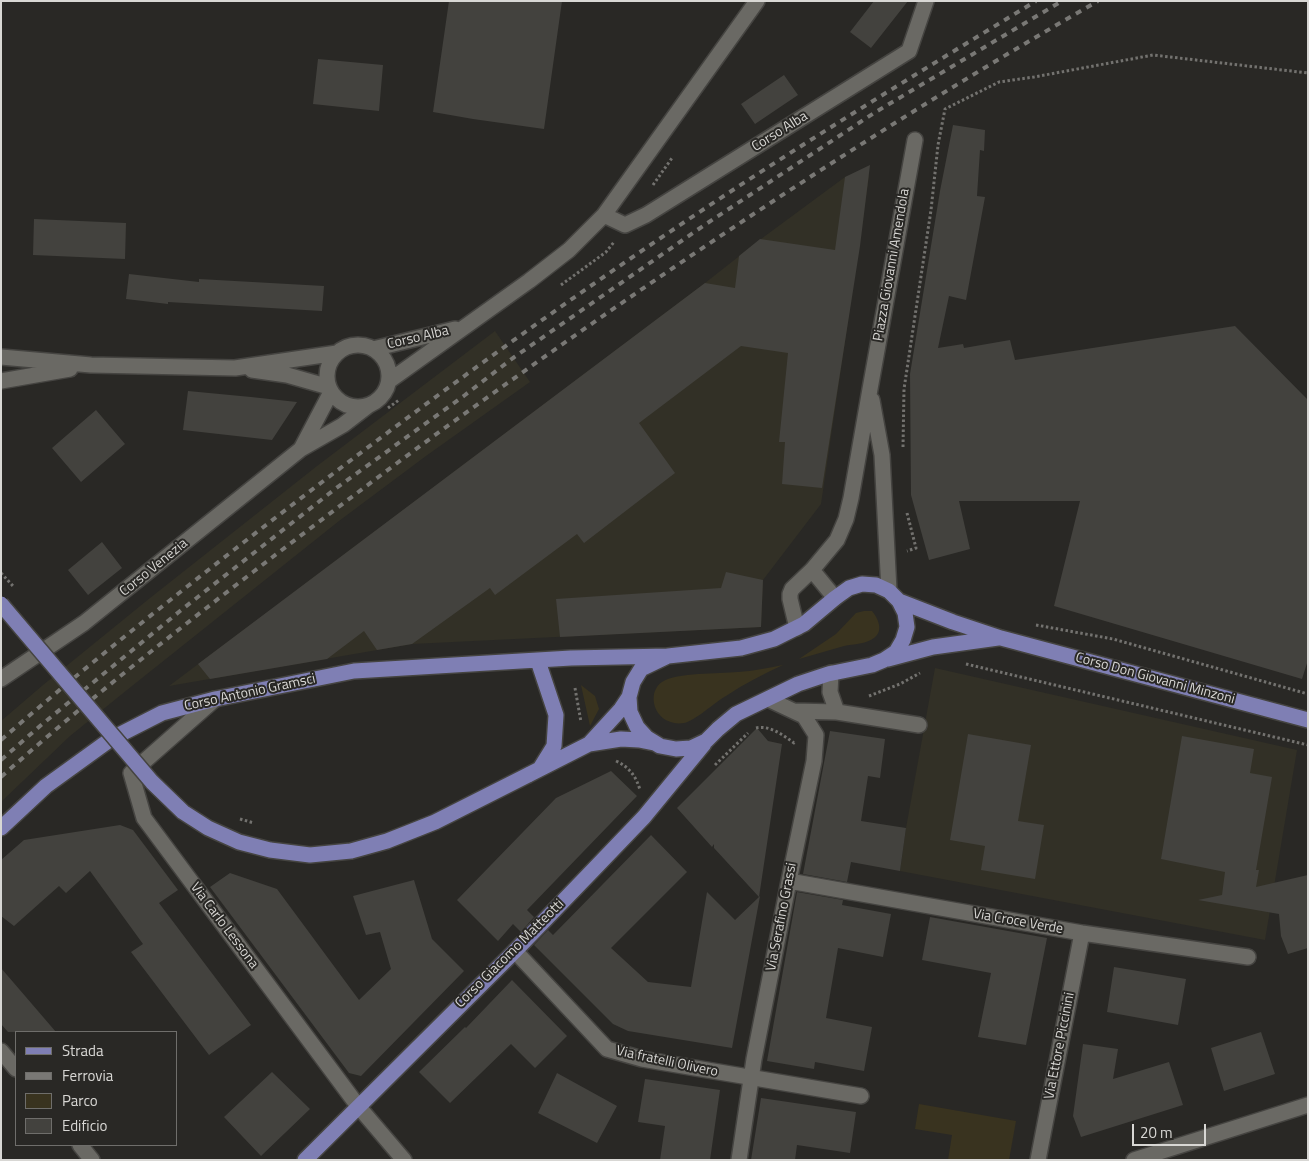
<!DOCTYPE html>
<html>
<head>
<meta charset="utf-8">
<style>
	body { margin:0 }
	#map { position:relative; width:1309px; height:1161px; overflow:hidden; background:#292825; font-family:"Titillium Web",sans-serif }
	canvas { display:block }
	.frame { position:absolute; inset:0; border:2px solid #d8d7d4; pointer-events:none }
	.legend { position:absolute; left:15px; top:1031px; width:162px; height:115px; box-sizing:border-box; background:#292825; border:1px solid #6f6e6b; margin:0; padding:6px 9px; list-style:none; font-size:15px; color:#d8d7d4 }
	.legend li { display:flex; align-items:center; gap:10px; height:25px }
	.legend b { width:25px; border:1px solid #6f6e6b }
	.scale { position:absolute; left:1132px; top:1124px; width:74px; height:22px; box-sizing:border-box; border:2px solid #d8d7d4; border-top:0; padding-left:6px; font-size:15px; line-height:18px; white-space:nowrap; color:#d8d7d4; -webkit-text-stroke:4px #292825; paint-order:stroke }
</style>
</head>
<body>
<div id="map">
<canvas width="1309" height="1161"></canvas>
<div class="frame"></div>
<ul class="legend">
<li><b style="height:6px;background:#7f7fb4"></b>Strada</li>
<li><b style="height:6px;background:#797875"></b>Ferrovia</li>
<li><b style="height:14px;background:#39331f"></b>Parco</li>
<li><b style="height:14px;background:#43423e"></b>Edificio</li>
</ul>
<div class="scale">20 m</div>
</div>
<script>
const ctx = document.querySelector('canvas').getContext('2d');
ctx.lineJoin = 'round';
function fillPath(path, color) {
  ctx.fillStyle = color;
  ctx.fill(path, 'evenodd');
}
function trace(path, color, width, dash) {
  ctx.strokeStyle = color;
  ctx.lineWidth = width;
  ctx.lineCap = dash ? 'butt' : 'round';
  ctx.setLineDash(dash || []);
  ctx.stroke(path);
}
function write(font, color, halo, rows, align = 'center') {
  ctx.font = font + ' "Titillium Web",sans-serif';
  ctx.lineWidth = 4;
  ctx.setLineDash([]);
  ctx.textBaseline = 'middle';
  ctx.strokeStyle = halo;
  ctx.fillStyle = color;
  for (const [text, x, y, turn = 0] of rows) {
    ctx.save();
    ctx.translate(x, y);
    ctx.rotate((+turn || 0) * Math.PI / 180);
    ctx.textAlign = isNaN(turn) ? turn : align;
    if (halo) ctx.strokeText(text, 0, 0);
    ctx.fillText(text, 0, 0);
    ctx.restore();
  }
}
const built = new Path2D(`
	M 868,169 L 869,176 L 860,240 L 821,504 L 763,580 L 761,627 L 412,644 L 169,686 L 705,283 L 761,239 L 845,177 Z
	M 495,331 L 530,382 L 426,456 L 339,521 L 127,690 L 70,736 L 1,802 L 1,721 L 43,685 L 150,598 L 317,466 Z
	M 935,668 L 1297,750 L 1265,940 L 900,871 L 906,828 Z`);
const green = new Path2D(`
	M 864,611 L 872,611 C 878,618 884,631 874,638 C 866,644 854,644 844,646 C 829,650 814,655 799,659 L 836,634 L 856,613 Z
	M 783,665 C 763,674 744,684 726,696 C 715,702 695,721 684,723 C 666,726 651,712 654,694 C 655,690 658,684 662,682 C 677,672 719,674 738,672 C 753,671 768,668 783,665 Z
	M 581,685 L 595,696 L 599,709 L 590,726 Z
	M 919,1104 L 1016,1121 L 1009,1160 L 948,1160 L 952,1135 L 915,1129 Z`);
const building = new Path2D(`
	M 449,1 L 562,1 L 544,129 L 473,119 L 433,112 Z
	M 874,1 L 908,1 L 871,48 L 850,32 Z
	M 318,59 L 383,65 L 379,111 L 313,104 Z
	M 784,75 L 798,95 L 755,124 L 741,104 Z
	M 953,125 L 985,130 L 984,151 L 980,150 L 977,196 L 985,197 L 966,300 L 949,296 L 938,348 L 963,344 L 964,348 L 1010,340 L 1015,360 L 1235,326 L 1308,400 L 1308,660 L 1302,679 L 1054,606 L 1080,501 L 959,501 L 970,549 L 929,560 L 911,495 L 910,374 L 940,191 Z
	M 870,165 L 860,246 L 822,488 L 782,484 L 785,442 L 779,442 L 788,353 L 741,346 L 639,423 L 675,473 L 584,543 L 577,534 L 495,595 L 490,588 L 412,644 L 377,650 L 364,631 L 327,659 L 210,679 L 198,664 L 705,283 L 735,288 L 739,256 L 760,239 L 835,250 L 845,177 Z
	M 34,219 L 126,223 L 125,259 L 33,255 Z
	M 129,274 L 199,282 L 199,279 L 324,286 L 322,311 L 168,302 L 168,304 L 126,299 Z
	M 188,391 L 251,397 L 297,402 L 272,440 L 183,430 Z
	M 96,410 L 125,444 L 81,482 L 52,448 Z
	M 102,542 L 122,568 L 88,595 L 68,570 Z
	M 726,572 L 763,580 L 761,627 L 560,637 L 556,599 L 721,588 Z
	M 757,728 L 768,741 L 782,744 L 759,897 L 760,896 L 732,1048 L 628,1031 L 613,1024 L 534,945 L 548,930 L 553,935 L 651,835 L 687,872 L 611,948 L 648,982 L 691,987 L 707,892 L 735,920 L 759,897 L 714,848 L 714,844 L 712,847 L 677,808 Z
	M 830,731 L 885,739 L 880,778 L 868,776 L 861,821 L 906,828 L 900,871 L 851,862 L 847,882 L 803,874 Z
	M 968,734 L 1031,745 L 1018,821 L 1044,825 L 1035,879 L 981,870 L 985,846 L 950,840 Z
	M 1182,736 L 1254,749 L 1250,773 L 1272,777 L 1256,870 L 1259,870 L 1256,887 L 1308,875 L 1308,948 L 1288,954 L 1281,936 L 1279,914 L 1198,900 L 1222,895 L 1225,872 L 1161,859 Z
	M 611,771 L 637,796 L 527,910 L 534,917 L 521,932 L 513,924 L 498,941 L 457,900 L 556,798 Z
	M 120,825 L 133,830 L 178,890 L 159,903 L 251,1025 L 209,1055 L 131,952 L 143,944 L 90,871 L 66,893 L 59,886 L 14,926 L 1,916 L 1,860 L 24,840 Z
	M 230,873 L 277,889 L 359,1000 L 391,969 L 380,932 L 366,935 L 353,896 L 414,880 L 432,939 L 464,971 L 361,1076 L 349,1073 L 210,887 Z
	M 797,892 L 843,900 L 842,905 L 891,914 L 883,957 L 838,948 L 826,1018 L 872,1027 L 864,1071 L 815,1062 L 814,1069 L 767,1061 Z
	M 930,917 L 1047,938 L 1026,1045 L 978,1037 L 991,973 L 922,960 Z
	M 1114,967 L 1186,979 L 1178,1025 L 1107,1012 Z
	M 1,968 L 56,1032 L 8,1032 L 1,1024 Z
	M 512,980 L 567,1036 L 535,1068 L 511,1044 L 450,1103 L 419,1072 L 465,1027 L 466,1028 Z
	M 1261,1032 L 1275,1074 L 1224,1091 L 1211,1048 Z
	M 1083,1044 L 1118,1049 L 1113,1079 L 1169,1062 L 1183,1105 L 1081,1137 L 1073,1116 Z
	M 272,1072 L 310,1109 L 261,1156 L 224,1117 Z
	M 557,1073 L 617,1106 L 597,1143 L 538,1113 Z
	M 645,1079 L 720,1090 L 710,1160 L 660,1160 L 665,1126 L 638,1122 Z
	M 761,1098 L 856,1112 L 850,1153 L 797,1145 L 795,1160 L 751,1160 Z`);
const path = new Path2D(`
	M 653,185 L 672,158
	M 561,285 L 606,252 L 614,242
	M 388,408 L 399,400
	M 903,447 L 904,389 L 931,210 L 938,145 L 945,109 L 999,82 L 1034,77 L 1153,55 L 1308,73
	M 907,513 L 916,548 L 907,551
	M 1036,625 L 1113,639 L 1308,694
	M 966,664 L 1308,745
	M 575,688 L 581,722
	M 869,696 L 900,684 L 920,673
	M 756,728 C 770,725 783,735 794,743 L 795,742
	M 616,761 C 629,767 636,776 640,790
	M 715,765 L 748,733`);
const minor = new Path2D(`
	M 604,215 L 625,225 L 646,215 L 909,51 L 926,1
	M327 376a31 31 0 1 1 62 0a31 31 0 1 1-62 0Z
	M 373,349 L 455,329
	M 1,357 L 91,365 L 235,368 L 337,353
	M 252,370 L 287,375 L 329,387
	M 1,381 L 70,369
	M 389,381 L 529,281 L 569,250 L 604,215 L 757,1
	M 331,392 L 301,449 L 343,425 L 369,405
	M 872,400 L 882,455 L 889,591
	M 812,570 L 835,598
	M 797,628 L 790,599 L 790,594 L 792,589 L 812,570 L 837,540 L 846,519 L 851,498 L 870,389 L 915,140
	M 1,679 L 84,623 L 301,449
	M 215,699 L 131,773 L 144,818 L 358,1106 L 404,1160
	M 794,711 L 837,712 L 830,692 L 831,673
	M 837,712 L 919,725
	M 789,881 L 1082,933 L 1248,957
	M 515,951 L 607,1049 L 642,1059 L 861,1096
	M 1,1051 L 16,1069
	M 80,1145 L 92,1160
	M 739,1160 L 754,1059 L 789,881 L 814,761 L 816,735 L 804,716 L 768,699
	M 1038,1160 L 1082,933
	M 1134,1160 L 1308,1105`);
const major = new Path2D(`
	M 862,584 L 876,585 L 889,591 L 899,601 L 905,613 L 907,627 L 903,640 L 896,652 L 884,660 L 872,665 L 828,674 L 798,684 L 736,714 L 718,729 L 706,741 L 691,748 L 676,749 L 660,746 L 647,738 L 637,727 L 630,712 L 629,697 L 633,682 L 641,669 L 668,656 L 741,648 L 774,639 L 804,624 L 835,598 L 849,588 Z
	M 899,601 L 953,622 L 1001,638 L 1308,720
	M 888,659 L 933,647 L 998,638
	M 538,661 L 556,715 L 554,746 L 541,767
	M 589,744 L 621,739 L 639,740 L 654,743
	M 528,775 L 589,744 L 621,709 L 629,697
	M 1,828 L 46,786 L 111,739 L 162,713 L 215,699 L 354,671 L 571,658 L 668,656
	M 305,1160 L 515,951 L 597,866 L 644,817 L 704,744`);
const rail = new Path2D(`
	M 1,740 C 80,671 162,606 244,542 C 391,428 540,318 695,215 C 806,141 921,71 1036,1
	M 1,760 L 40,726 L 180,611 L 335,489 L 465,395 L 513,358 L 703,226 L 874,113 L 1062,1
	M 1,777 C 82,705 167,638 253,572 C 312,527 371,482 431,438 C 646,282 868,133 1098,1`);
const pathBridge = new Path2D(`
	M 1,573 L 13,586
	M 240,819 L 254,823`);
const majorBridge = new Path2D(`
	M 1,604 L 152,782 L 183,812 L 208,828 L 239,842 L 270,850 L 310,855 L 351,851 L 387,841 L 435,822 L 528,775`);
const streetNames = [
	["Corso Alba",780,132,-32],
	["Piazza Giovanni Amendola",892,265,-80],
	["Corso Alba",418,338,-13],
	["Corso Venezia",154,568,-39],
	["Corso Don Giovanni Minzoni",1155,679,15],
	["Corso Antonio Gramsci",250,693,-12],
	["Via Serafino Grassi",782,917,-79],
	["Via Croce Verde",1018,922,10],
	["Via Carlo Lessona",224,926,53],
	["Corso Giacomo Matteotti",510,954,-45],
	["Via Ettore Piccinini",1060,1046,-79],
	["Via fratelli Olivero",667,1062,12]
];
fillPath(built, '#323026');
fillPath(green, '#39331f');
fillPath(building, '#43423e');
trace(minor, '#454441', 18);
trace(major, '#454441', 18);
trace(path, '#73726f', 3, [2.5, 2.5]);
trace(minor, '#6a6964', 15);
trace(major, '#7f7fb4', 15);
trace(rail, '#797875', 4, [6, 6]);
trace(majorBridge, '#454441', 18, []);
trace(pathBridge, '#73726f', 3, [2.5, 2.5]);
trace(majorBridge, '#7f7fb4', 15);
write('14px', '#d8d7d4', '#292825', streetNames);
</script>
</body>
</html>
